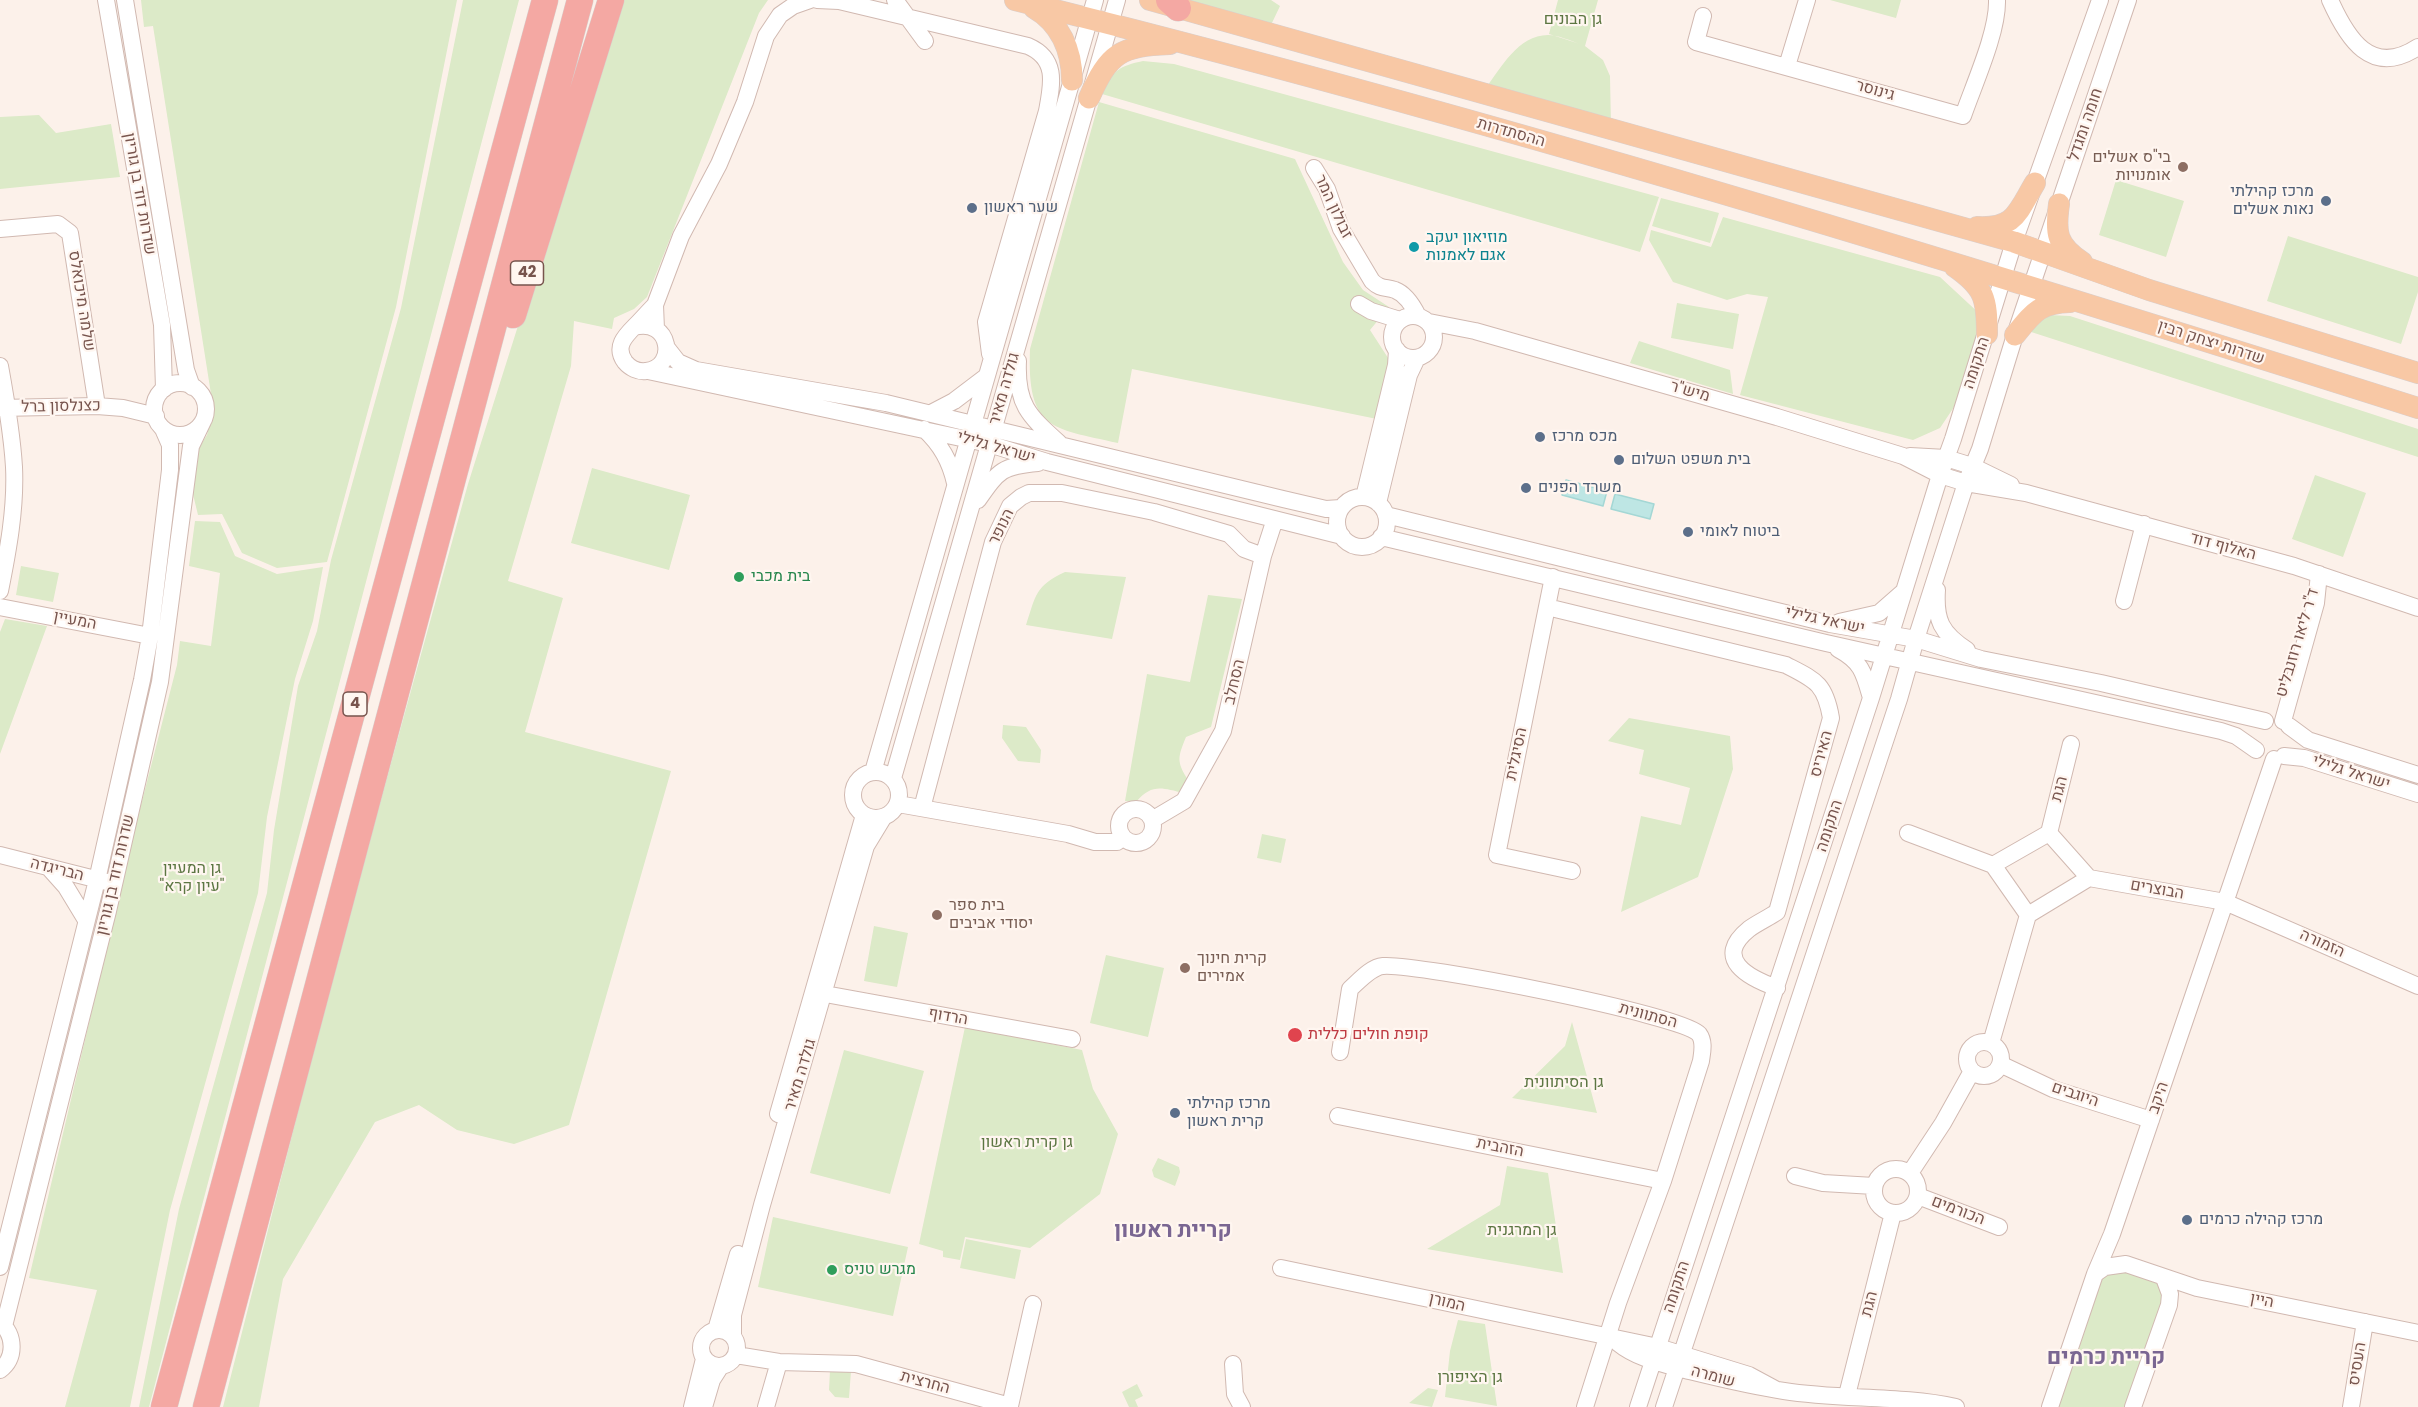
<!DOCTYPE html>
<html>
<head>
<meta charset="utf-8">
<style>
	body { margin:0 }
	canvas { display:block; background:#fcf1ea }
</style>
</head>
<body>
<canvas width="2418" height="1407"></canvas>
<script>
const ctx = document.querySelector('canvas').getContext('2d');
ctx.lineJoin = 'round';
function fillPath(path, color) {
  ctx.fillStyle = color;
  ctx.fill(path, 'evenodd');
}
function trace(path, color, width, dash) {
  ctx.strokeStyle = color;
  ctx.lineWidth = width;
  ctx.lineCap = dash ? 'butt' : 'round';
  ctx.setLineDash(dash || []);
  ctx.stroke(path);
}
function write(font, color, halo, rows, align = 'center') {
  ctx.font = font + ' Poppins,Heebo,sans-serif';
  ctx.lineWidth = 4.5;
  ctx.setLineDash([]);
  ctx.textBaseline = 'middle';
  ctx.strokeStyle = halo;
  ctx.fillStyle = color;
  for (const [text, x, y, turn = 0] of rows) {
    ctx.save();
    ctx.translate(x, y);
    ctx.rotate((+turn || 0) * Math.PI / 180);
    ctx.textAlign = isNaN(turn) ? turn : align;
    if (halo) ctx.strokeText(text, 0, 0);
    ctx.fillText(text, 0, 0);
    ctx.restore();
  }
}
const green = new Path2D(`
	M 141,0 L 457,0 L 396,307 L 327,562 L 277,568 L 242,553 L 222,514 L 198,515 L 190,482 L 194,455 L 207,435 L 212,414 L 211,394 L 153,26 L 144,27 Z
	M 463,0 L 519,0 L 149,1407 L 139,1407 L 179,1209 L 267,893 L 274,830 L 298,686 L 317,631 L 331,560 L 401,308 Z
	M 621,0 L 768,0 L 759,13 L 647,297 L 634,309 L 614,318 L 612,329 L 574,321 L 571,366 L 508,581 L 563,598 L 525,732 L 671,771 L 569,1125 L 514,1144 L 457,1130 L 419,1105 L 375,1122 L 283,1279 L 259,1407 L 223,1407 L 334,970 L 468,484 Z
	M 1187,0 L 1271,0 L 1280,6 L 1271,25 Z
	M 1558,0 L 1598,0 L 1585,46 L 1603,60 L 1610,76 L 1611,126 L 1485,89 C 1501,68 1518,35 1548,35 C 1558,35 1571,41 1580,44 L 1549,34 Z
	M 1830,0 L 1901,0 L 1896,18 Z
	M 1143,61 L 1174,64 L 1659,197 L 1640,252 L 1102,94 C 1112,70 1120,66 1143,61 Z
	M 1099,102 L 1295,159 L 1343,262 L 1363,290 L 1389,307 L 1370,330 L 1392,364 L 1377,419 L 1132,369 L 1118,443 C 1050,428 1027,429 1030,349 Z
	M 39,115 L 56,133 L 111,124 L 120,177 L 0,189 L 0,117 Z
	M 2116,180 L 2184,201 L 2166,257 L 2099,235 Z
	M 1661,198 L 1719,213 L 1710,243 L 1652,226 Z
	M 1723,217 L 1940,277 L 1982,316 L 1956,404 L 1940,428 L 1913,440 L 1740,395 L 1768,297 L 1747,294 L 1727,300 L 1673,282 L 1649,240 L 1651,230 L 1711,247 Z
	M 2288,236 L 2418,277 L 2418,292 L 2401,344 L 2267,301 Z
	M 1677,303 L 1739,314 L 1733,349 L 1671,338 Z
	M 2049,315 L 2070,316 L 2418,429 L 2418,457 L 2025,330 Z
	M 1639,341 L 1730,370 L 1733,394 L 1630,363 Z
	M 592,468 L 690,495 L 669,570 L 571,543 Z
	M 2315,475 L 2366,493 L 2343,557 L 2292,539 Z
	M 195,521 L 220,522 L 235,556 L 277,574 L 323,567 L 313,621 L 295,679 L 267,817 L 258,893 L 170,1210 L 130,1407 L 65,1407 L 97,1290 L 29,1278 L 132,840 L 177,665 L 180,641 L 211,646 L 220,573 L 189,566 Z
	M 21,566 L 59,573 L 53,602 L 16,595 Z
	M 1065,572 L 1126,577 L 1112,639 L 1026,625 C 1036,595 1035,586 1065,572 Z
	M 1208,595 L 1242,599 L 1211,727 L 1186,737 C 1178,757 1176,761 1188,780 L 1184,793 C 1162,788 1152,783 1136,802 L 1125,801 L 1147,674 L 1190,682 Z
	M 5,619 L 47,626 L 0,754 L 0,632 Z
	M 1629,718 L 1730,736 L 1733,769 L 1698,877 L 1621,912 L 1641,816 L 1681,825 L 1690,788 L 1639,774 L 1644,750 L 1608,741 Z
	M 1003,725 L 1026,727 L 1041,750 L 1040,763 L 1018,761 L 1002,738 Z
	M 1262,834 L 1286,839 L 1281,863 L 1257,858 Z
	M 874,926 L 908,933 L 897,987 L 864,981 Z
	M 1106,955 L 1164,968 L 1148,1037 L 1090,1023 Z
	M 1572,1022 L 1597,1113 L 1512,1098 L 1565,1046 Z
	M 965,1027 L 1082,1050 L 1093,1089 L 1118,1134 L 1100,1194 L 1030,1248 L 965,1237 L 960,1260 L 943,1257 L 943,1251 L 919,1244 Z
	M 844,1050 L 924,1071 L 890,1194 L 810,1173 Z
	M 1158,1158 L 1179,1167 L 1180,1172 L 1175,1186 L 1154,1177 L 1152,1170 Z
	M 1507,1166 L 1548,1173 L 1563,1273 L 1427,1249 L 1500,1205 Z
	M 773,1217 L 908,1247 L 893,1316 L 758,1287 Z
	M 966,1239 L 1021,1250 L 1015,1279 L 960,1268 Z
	M 2114,1265 L 2168,1287 L 2133,1407 L 2050,1407 L 2095,1274 Z
	M 1458,1320 L 1485,1324 L 1497,1406 L 1445,1397 L 1450,1351 Z
	M 830,1370 L 851,1371 L 849,1398 L 835,1397 L 829,1390 Z
	M 1137,1384 L 1143,1396 L 1135,1400 L 1138,1407 L 1129,1407 L 1122,1392 Z
	M 1428,1388 L 1438,1390 L 1432,1407 L 1409,1403 Z`);
const water = new Path2D(`
	M 1566,480 L 1607,491 L 1603,506 L 1562,495 Z
	M 1615,494 L 1654,504 L 1650,519 L 1611,509 Z`);
const minor = new Path2D(`
	M 106,0 L 162,325 L 164,389
	M 125,0 L 186,370 L 192,387
	M 817,0 L 839,1 L 1028,46 C 1058,59 1052,84 1047,111 L 986,322 L 990,354
	M 895,0 L 925,41
	M 2330,0 C 2347,38 2371,78 2418,47
	M 1703,16 L 1696,42 L 1963,116 C 1974,84 1998,32 1997,0
	M 1787,66 L 1807,0
	M 1314,168 L 1327,189 L 1341,229 L 1372,281 C 1380,289 1385,287 1395,290 C 1406,294 1413,306 1418,316
	M 0,229 L 58,224 L 70,233 L 97,406
	M 1359,304 L 1371,311 L 1400,320
	M1392 337a21 21 0 1 1 42 0a21 21 0 1 1-42 0Z
	M 1429,322 L 1475,331 L 1777,417 L 1903,456 L 1940,475 L 1966,483 L 2026,493 L 2294,566 L 2418,608
	M 634,327 C 671,317 678,368 646,371 C 638,372 630,368 625,362 C 614,347 625,336 635,326 C 642,319 648,312 655,305
	M 656,329 L 655,305 L 681,236 L 719,164 L 745,102 L 766,36 L 780,15 L 793,6 L 810,0
	M 667,348 L 678,362 L 696,370 L 886,403 L 1283,499 L 1326,509 L 1341,508
	M 1018,361 C 1016,404 1028,415 1059,443
	M 0,366 C 6,399 12,433 14,467 C 16,508 8,551 0,591
	M 648,371 L 989,444 L 1047,462 L 1342,536
	M154 409a26 26 0 1 1 52 0a26 26 0 1 1-52 0Z
	M 0,408 L 97,406 L 123,408 L 156,416
	M 931,413 L 954,401 L 987,376
	M 924,429 C 941,445 950,461 955,483
	M 1910,456 L 1946,458 L 1972,466 L 2011,485
	M 1364,497 L 1396,365 L 1397,350
	M1337 522a25 25 0 1 1 50 0a25 25 0 1 1-50 0Z
	M 978,500 C 999,470 1002,466 1038,463
	M 1378,503 L 1409,375 L 1417,358
	M 1386,515 L 1830,624 L 1916,639 L 1981,659 L 2101,683 L 2265,721
	M 1381,537 L 1826,643 L 2221,731 L 2236,736 L 2256,750
	M 1553,577 L 1497,855 L 1572,871
	M 1937,590 C 1935,620 1941,633 1967,650
	M 2124,601 L 2144,524
	M 0,607 L 150,636
	M 1547,607 L 1786,665 C 1815,680 1825,683 1831,718 L 1777,912 C 1768,918 1757,923 1749,929 C 1712,959 1749,978 1777,988
	M 1839,622 L 1879,613 L 1903,592
	M 1838,649 C 1862,662 1864,673 1871,698
	M 2283,721 L 2316,603 L 2319,574
	M 2289,726 L 2308,740 L 2418,775
	M 2284,756 L 2304,758 L 2418,794
	M853 795a23 23 0 1 1 46 0a23 23 0 1 1-46 0Z
	M 873,772 L 1095,0
	M 893,778 L 1117,0
	M 898,804 L 1068,834 L 1095,842 L 1117,842 L 1123,837
	M 922,808 L 993,542 L 1010,506 L 1021,497 L 1029,493 L 1062,493 L 1154,512 L 1229,534 L 1244,549 L 1263,556
	M1119 826a17 17 0 1 1 34 0a17 17 0 1 1-34 0Z
	M 1152,820 L 1184,801 L 1223,731 L 1263,556 L 1275,519
	M 1908,833 L 1993,865
	M 2049,833 L 2089,878 L 2028,915 L 1993,865 Z
	M 2049,833 L 2071,744
	M 0,855 L 107,882
	M 49,868 L 66,887 L 86,920
	M 2089,878 L 2225,902 L 2418,986
	M 825,994 L 1072,1039
	M1967 1059a17 17 0 1 1 34 0a17 17 0 1 1-34 0Z
	M 1991,1043 L 2028,915
	M 1340,1052 L 1350,989 C 1359,981 1371,967 1383,966 C 1417,963 1683,1015 1699,1034 C 1705,1042 1702,1053 1701,1061 L 1663,1181 L 1618,1303 L 1585,1407
	M 2000,1064 L 2053,1089 L 2151,1120
	M 778,1114 L 864,815
	M 1338,1116 L 1663,1181
	M1874 1191a22 22 0 1 1 44 0a22 22 0 1 1-44 0Z
	M 1910,1173 L 1943,1123 L 1972,1071
	M 1795,1176 L 1823,1183 L 1874,1186
	M 1918,1196 L 1999,1227
	M 0,1267 L 97,880 L 142,680 L 150,636 L 170,470 L 170,445 L 163,429
	M 1281,1268 L 1658,1347 L 1749,1375 L 1775,1389
	M 2095,1274 L 2105,1267 L 2126,1264 L 2197,1288 L 2418,1333
	M 0,1322 C 15,1335 16,1358 0,1370
	M 4,1326 L 108,911 L 160,682 L 191,446 L 203,421
	M701 1348a18 18 0 1 1 36 0a18 18 0 1 1-36 0Z
	M 716,1330 L 738,1254
	M 733,1335 L 733,1315 L 762,1205 L 866,846 L 883,818
	M 1618,1343 C 1636,1358 1663,1364 1685,1370 C 1718,1378 1750,1386 1784,1391 C 1840,1400 1900,1395 1956,1407
	M 736,1355 L 779,1362 L 856,1364 L 1010,1406 L 1033,1304
	M 1233,1364 L 1235,1394 L 1242,1407
	M 1847,1395 L 1893,1213
	M 692,1407 L 704,1359
	M 704,1407 L 712,1380 L 721,1366
	M 766,1407 L 779,1362
	M 1638,1407 L 1871,698 L 1940,475 L 1953,439 L 2014,242 L 2100,0
	M 1664,1407 L 1899,699 L 1916,639 L 1966,483 L 1980,449 L 2015,335 L 2128,0
	M 2050,1407 L 2095,1274 L 2112,1234 L 2274,759
	M 2133,1407 L 2169,1305 L 2170,1294 L 2164,1278
	M 2351,1407 L 2365,1322`);
const major = new Path2D(`
	M 1015,0 C 1488,117 1954,261 2418,408
	M 1150,0 L 2014,242 L 2149,290 L 2418,373
	M 1034,8 C 1060,23 1072,50 1072,80
	M 1089,98 C 1109,53 1120,46 1170,44
	M 2059,204 C 2055,232 2056,245 2082,262
	M 1977,227 C 2015,229 2017,213 2035,183
	M 1955,267 C 1985,288 1987,299 1987,334
	M 2015,335 C 2033,313 2039,303 2070,302`);
const highway = new Path2D(`
	M 1169,0 L 1178,8
	M 513,315 L 611,0
	M 164,1407 L 545,0
	M 206,1407 L 580,0`);
const markers = [
	[2183,167,6,"#8d6e63"],
	[2326,201,6,"#5c6f8a"],
	[972,208,6,"#5c6f8a"],
	[1414,247,6,"#0f9aa8"],
	[1540,437,6,"#5c6f8a"],
	[1619,460,6,"#5c6f8a"],
	[1526,488,6,"#5c6f8a"],
	[1688,532,6,"#5c6f8a"],
	[739,577,6,"#2e9e5b"],
	[937,915,6,"#8d6e63"],
	[1185,968,6,"#8d6e63"],
	[1295,1035,8,"#e0444e"],
	[1175,1113,6,"#5c6f8a"],
	[2187,1220,6,"#5c6f8a"],
	[832,1270,6,"#2e9e5b"]
];
const shields = [
	[527,273,33],
	[355,704,24]
];
const shieldNames = [
	["42",527,273],
	["4",355,704]
];
const parkNames = [
	["גן הבונים",1573,20],
	["גן המעיין",192,869],
	["\"עיון קרא\"",192,887],
	["גן הסיתוונית",1564,1083],
	["גן קרית ראשון",1027,1143],
	["גן המרגנית",1522,1231],
	["גן הציפורן",1470,1378]
];
const streetNames = [
	["גינוסר",1875,91,16],
	["חומה ומגדל",2086,125,-71],
	["ההסתדרות",1511,133,16],
	["שדרות דוד בן גוריון",139,194,80],
	["זבולון המר",1333,207,65],
	["שלמה מיכואלס",81,301,81],
	["שדרות יצחק רבין",2211,343,18],
	["התקומה",1977,363,-72],
	["גולדה מאיר",1005,389,-74],
	["מיש\"ר",1690,392,16],
	["כצנלסון ברל",61,407,-1],
	["ישראל גלילי",996,448,16],
	["הנופר",1002,527,-64],
	["האלוף דוד",2223,547,15],
	["המעיין",75,621,11],
	["ישראל גלילי",1825,621,12],
	["ד\"ר ליאו רוזנבליט",2298,643,-73],
	["הסחלב",1235,682,-77],
	["הסיגלית",1517,754,-78],
	["האיריס",1822,754,-75],
	["ישראל גלילי",2351,773,18],
	["הגת",2060,789,-76],
	["התקומה",1830,826,-72],
	["הבריגדה",57,870,14],
	["שדרות דוד בן גוריון",116,875,-77],
	["הבוצרים",2157,890,10],
	["הזמורה",2322,944,24],
	["הסתוונית",1648,1016,15],
	["הרדוף",948,1017,10],
	["גולדה מאיר",801,1075,-73],
	["היוגבים",2075,1095,19],
	["היקב",2159,1098,-71],
	["הזהבית",1500,1148,11],
	["הכורמים",1958,1211,21],
	["התקומה",1677,1287,-72],
	["היין",2262,1301,11],
	["המורן",1447,1303,13],
	["הגת",1870,1304,-76],
	["העסיס",2358,1364,-81],
	["שומרה",1713,1377,15],
	["החרצית",925,1383,15]
];
const educationNames = [
	["בי\"ס אשלים",2171,158,"right"],
	["אומנויות",2171,176,"right"],
	["בית ספר",949,906],
	["יסודי אביבים",949,924],
	["קרית חינוך",1197,959],
	["אמירים",1197,977]
];
const serviceNames = [
	["מרכז קהילתי",2314,192,"right"],
	["נאות אשלים",2314,210,"right"],
	["שער ראשון",984,208],
	["מכס מרכז",1552,437],
	["בית משפט השלום",1631,460],
	["משרד הפנים",1538,488],
	["ביטוח לאומי",1700,532],
	["מרכז קהילתי",1187,1104],
	["קרית ראשון",1187,1122],
	["מרכז קהילה כרמים",2199,1220]
];
const cultureNames = [
	["מוזיאון יעקב",1426,238],
	["אגם לאמנות",1426,256]
];
const leisureNames = [
	["בית מכבי",751,577],
	["מגרש טניס",844,1270]
];
const healthNames = [
	["קופת חולים כללית",1308,1035]
];
const districtNames = [
	["קריית ראשון",1173,1231],
	["קריית כרמים",2106,1358]
];
fillPath(green, '#dceac8');
fillPath(water, '#bee6e4');
trace(water, '#a4d7d5', 1.5);
trace(minor, '#d1b9b1', 18);
trace(major, '#d9cfcd', 22);
trace(highway, '#d9cfcd', 27);
trace(minor, '#fff', 16);
trace(major, '#f8c8a5', 21);
trace(highway, '#f4a8a3', 26);
for (const [x, y, r, color] of markers) {
  const dot = new Path2D();
  dot.arc(x, y, r, 0, 2 * Math.PI);
  ctx.fillStyle = color;
  ctx.fill(dot);
  trace(dot, '#fff6f0', 2);
}
for (const [x, y, w] of shields) {
  const box = new Path2D();
  box.roundRect(x - w / 2, y - 12, w, 24, 4.5);
  ctx.fillStyle = '#fff6f0';
  ctx.fill(box);
  trace(box, '#77544d', 1.5);
}
write('bold 15px', '#77544d', null, shieldNames);
write('16px', '#5c7642', '#fff6f0', parkNames);
write('16px', '#77544d', '#fff6f0', streetNames);
write('16px', '#785e54', '#fff6f0', educationNames, 'left');
write('16px', '#4e5e75', '#fff6f0', serviceNames, 'left');
write('16px', '#0d838f', '#fff6f0', cultureNames, 'left');
write('16px', '#27864d', '#fff6f0', leisureNames, 'left');
write('16px', '#be3a42', '#fff6f0', healthNames, 'left');
write('bold 22px', '#7a6692', '#fff6f0', districtNames);
</script>
</body>
</html>
